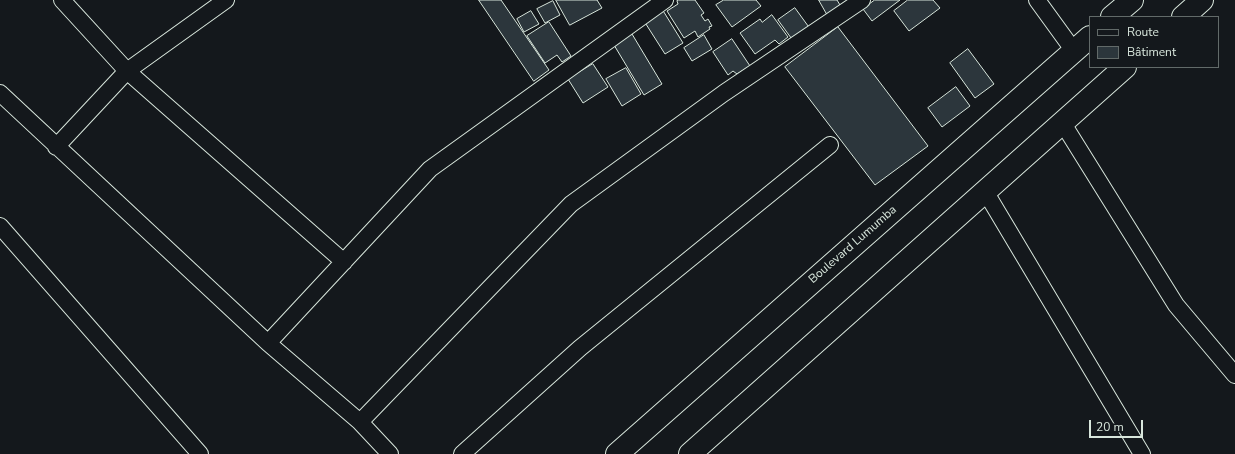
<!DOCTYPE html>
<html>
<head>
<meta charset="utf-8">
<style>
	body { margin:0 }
	#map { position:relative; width:1235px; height:454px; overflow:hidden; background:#14181c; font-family:"Nunito Sans",sans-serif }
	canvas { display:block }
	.legend { position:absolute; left:1089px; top:16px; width:130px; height:52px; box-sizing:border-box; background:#14181c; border:1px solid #626a69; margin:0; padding:5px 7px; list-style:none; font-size:12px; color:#d8e6dc }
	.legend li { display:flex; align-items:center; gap:8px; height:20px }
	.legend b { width:20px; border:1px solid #626a69 }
	.scale { position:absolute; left:1089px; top:420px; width:54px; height:18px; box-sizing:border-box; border:2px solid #d8e6dc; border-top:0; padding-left:5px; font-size:12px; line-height:14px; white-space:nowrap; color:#d8e6dc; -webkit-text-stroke:3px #14181c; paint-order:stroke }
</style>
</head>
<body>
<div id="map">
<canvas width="1235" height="454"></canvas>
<ul class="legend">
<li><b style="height:5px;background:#14181c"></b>Route</li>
<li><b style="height:11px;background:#2c363c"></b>Bâtiment</li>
</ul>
<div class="scale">20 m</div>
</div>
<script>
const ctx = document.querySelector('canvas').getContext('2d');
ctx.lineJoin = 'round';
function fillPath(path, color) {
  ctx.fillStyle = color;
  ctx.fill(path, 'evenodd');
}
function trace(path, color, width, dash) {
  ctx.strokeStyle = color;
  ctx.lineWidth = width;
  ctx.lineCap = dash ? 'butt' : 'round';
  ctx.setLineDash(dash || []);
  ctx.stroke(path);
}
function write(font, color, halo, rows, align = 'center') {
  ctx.font = font + ' "Nunito Sans",sans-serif';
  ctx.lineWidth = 3;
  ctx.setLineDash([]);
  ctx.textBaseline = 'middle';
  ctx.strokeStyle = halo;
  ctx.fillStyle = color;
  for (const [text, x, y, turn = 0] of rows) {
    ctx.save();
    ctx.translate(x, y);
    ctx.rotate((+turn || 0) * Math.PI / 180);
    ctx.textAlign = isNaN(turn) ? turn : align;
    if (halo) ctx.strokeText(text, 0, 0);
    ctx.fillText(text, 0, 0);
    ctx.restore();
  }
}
const building = new Path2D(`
	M 479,0 L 501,0 L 549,70 L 534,81 Z
	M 556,0 L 597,0 L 602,8 L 570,25 Z
	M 679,0 L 695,0 L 704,13 L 701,15 L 705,21 L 708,19 L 712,26 L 709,27 L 710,29 L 698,37 L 695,31 L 684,38 L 667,11 L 678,4 L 677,1 Z
	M 724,0 L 756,0 L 761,6 L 732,27 L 716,5 Z
	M 819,0 L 837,0 L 840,5 L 827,14 Z
	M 875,0 L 900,0 L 872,21 L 863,9 Z
	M 908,0 L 933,0 L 940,8 L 909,31 L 894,11 Z
	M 553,1 L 560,15 L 545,23 L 537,9 Z
	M 795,8 L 811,30 L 794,42 L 778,20 Z
	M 662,9 L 683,43 L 665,54 L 644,21 Z
	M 531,11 L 539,24 L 524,32 L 517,19 Z
	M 772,15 L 788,37 L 779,44 L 775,40 L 755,54 L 740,33 L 760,19 L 762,22 Z
	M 549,22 L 571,56 L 562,62 L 557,55 L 545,63 L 527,36 Z
	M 838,27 L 928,146 L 875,185 L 785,67 Z
	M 632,34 L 662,84 L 644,95 L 614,45 Z
	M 704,35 L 712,49 L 692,61 L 684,48 Z
	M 732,39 L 750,66 L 737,74 L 733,71 L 728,75 L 713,52 Z
	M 968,49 L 994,84 L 975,98 L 950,63 Z
	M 593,64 L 608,87 L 583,103 L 568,79 Z
	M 626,68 L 641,94 L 622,106 L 606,79 Z
	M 956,87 L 970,106 L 942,127 L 928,108 Z`);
const minor = new Path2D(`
	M 62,0 L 127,71 L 344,262
	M 1037,0 L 1074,51
	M 0,93 L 268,343 L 360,422 L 390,454
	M 1062,122 L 1176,305 L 1235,375
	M 56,147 L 127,71 L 226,0
	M 985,191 L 1142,454
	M 0,226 L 200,454
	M 268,343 L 430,169 L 665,0
	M 360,422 L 571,204 L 724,93 L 862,0
	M 462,454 L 580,348 L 830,145`);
const trunk = new Path2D(`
	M 1112,17 L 1132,0
	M 1183,17 L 1202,0
	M 617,454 L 1090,37
	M 690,454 L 1125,67`);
const streetNames = [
	["Boulevard Lumumba",853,245,-41]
];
fillPath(building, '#2c363c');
trace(building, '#d8e6dc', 1);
trace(minor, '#d8e6dc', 18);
trace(trunk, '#d8e6dc', 24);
trace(minor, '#14181c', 16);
trace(trunk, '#14181c', 22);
write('12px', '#d8e6dc', '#14181c', streetNames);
</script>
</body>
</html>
